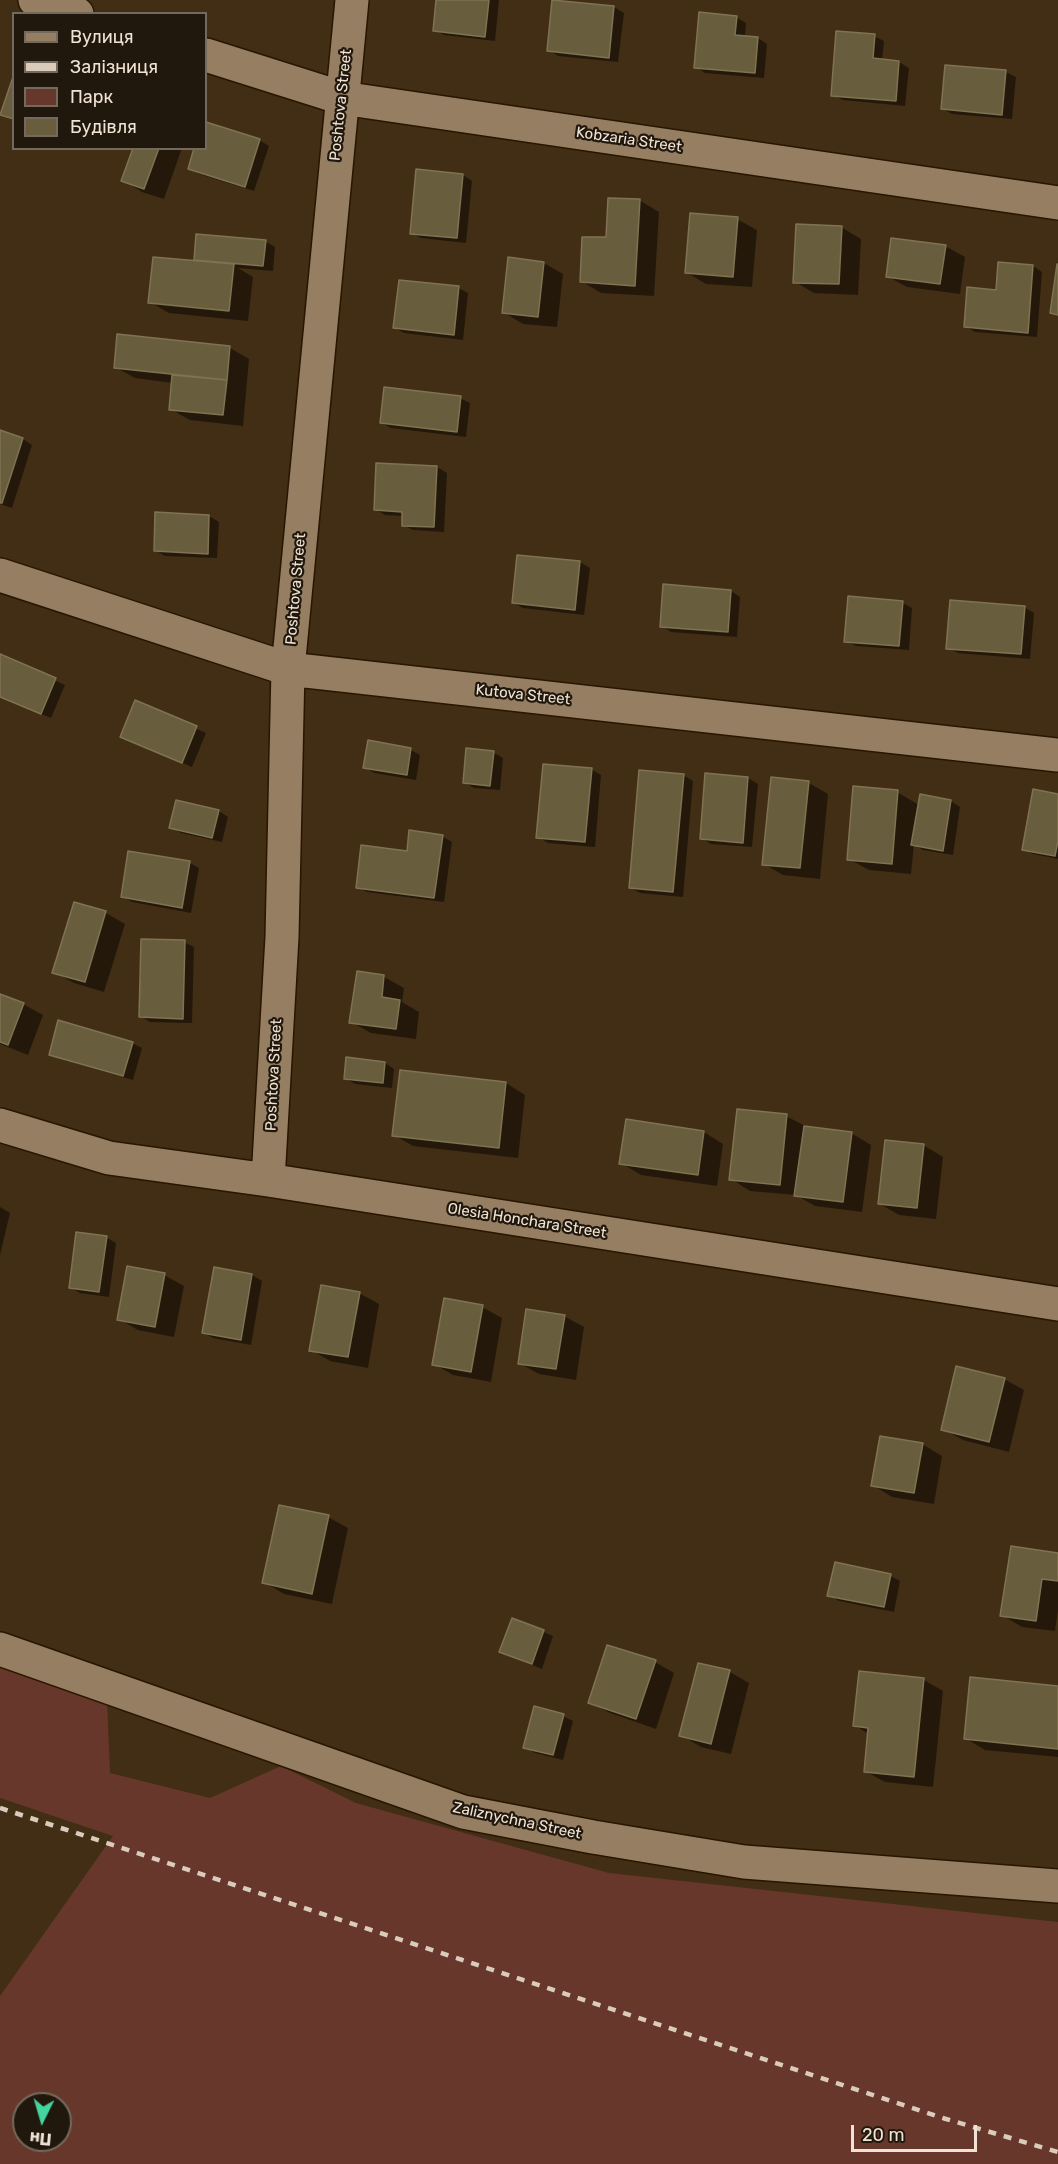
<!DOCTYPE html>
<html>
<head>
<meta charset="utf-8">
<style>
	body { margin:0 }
	#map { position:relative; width:1058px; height:2164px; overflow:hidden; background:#422e14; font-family:Rubik,sans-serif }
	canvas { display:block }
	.legend { position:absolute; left:12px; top:12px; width:195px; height:138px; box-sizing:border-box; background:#21180d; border:2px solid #74695d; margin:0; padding:8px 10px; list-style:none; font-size:18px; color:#f0e3d4 }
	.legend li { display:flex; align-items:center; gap:12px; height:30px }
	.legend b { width:30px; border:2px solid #74695d }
	.north { position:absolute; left:12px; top:2092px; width:60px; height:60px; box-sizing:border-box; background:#21180d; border:2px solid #74695d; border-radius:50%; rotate:185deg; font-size:16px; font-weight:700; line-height:24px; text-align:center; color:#f0e3d4 }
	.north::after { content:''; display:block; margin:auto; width:21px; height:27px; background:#44d49f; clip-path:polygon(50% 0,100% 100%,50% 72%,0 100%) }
	.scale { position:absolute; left:851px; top:2125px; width:126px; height:27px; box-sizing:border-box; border:3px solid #f0e3d4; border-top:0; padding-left:8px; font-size:18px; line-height:21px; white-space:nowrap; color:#f0e3d4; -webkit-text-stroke:4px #21180d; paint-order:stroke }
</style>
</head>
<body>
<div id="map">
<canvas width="1058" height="2164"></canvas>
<ul class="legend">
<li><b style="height:8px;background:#957e62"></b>Вулиця</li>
<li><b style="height:8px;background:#daccbc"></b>Залізниця</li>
<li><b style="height:16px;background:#67372b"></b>Парк</li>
<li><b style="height:16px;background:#685d3d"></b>Будівля</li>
</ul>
<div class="north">Пн</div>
<div class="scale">20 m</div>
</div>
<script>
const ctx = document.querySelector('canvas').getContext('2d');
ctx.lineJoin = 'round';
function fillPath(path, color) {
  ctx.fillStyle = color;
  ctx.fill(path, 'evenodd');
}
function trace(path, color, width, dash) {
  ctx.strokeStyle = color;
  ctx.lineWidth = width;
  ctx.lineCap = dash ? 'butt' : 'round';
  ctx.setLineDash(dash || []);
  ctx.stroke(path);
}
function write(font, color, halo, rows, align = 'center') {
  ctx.font = font + ' Rubik,sans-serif';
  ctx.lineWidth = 4.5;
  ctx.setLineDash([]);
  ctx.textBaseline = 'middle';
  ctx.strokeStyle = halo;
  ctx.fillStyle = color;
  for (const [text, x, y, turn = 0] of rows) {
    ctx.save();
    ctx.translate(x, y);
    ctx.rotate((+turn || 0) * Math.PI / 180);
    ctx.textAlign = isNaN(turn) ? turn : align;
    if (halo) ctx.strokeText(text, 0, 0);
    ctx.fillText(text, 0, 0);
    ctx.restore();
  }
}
const green = new Path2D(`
	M 0,1663 L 107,1700 L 110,1773 L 210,1798 L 281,1766 L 356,1803 L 609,1873 L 1058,1922 L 1058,2164 L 0,2164 L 0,1996 L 113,1836 L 0,1798 ZM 24,2104 L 60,2104 L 60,2140 L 24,2140 Z`);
const shadow = new Path2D(`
	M 438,0 L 499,0 L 495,41 L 444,35 L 435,30 Z
	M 554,1 L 614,7 L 624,13 L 618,62 L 558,56 L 549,50 Z
	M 736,17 L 746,23 L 745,37 L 758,38 L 767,44 L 764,78 L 705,73 L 696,67 Z
	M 874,36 L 884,41 L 882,61 L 899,62 L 909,68 L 905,106 L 843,100 L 833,95 Z
	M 946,66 L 1006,72 L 1016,77 L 1012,119 L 952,114 L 943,109 Z
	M 206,123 L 259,140 L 269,146 L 254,191 L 199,174 L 189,168 L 206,148 Z
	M 134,148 L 182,148 L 164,199 L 142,192 L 123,180 Z
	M 463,175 L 472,181 L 466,243 L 421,238 L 411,233 Z
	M 639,200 L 659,212 L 654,296 L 601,293 L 581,281 L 607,239 Z
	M 737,219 L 757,230 L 752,287 L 706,284 L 686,272 Z
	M 841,227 L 861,239 L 858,295 L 814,293 L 795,282 Z
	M 197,235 L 265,241 L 275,247 L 273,271 L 238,268 L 253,277 L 248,321 L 169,313 L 150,302 L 195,262 Z
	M 945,246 L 965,257 L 960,294 L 907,287 L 887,276 Z
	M 544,263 L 563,274 L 557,327 L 523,324 L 503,312 Z
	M 1033,266 L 1042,272 L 1037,337 L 975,332 L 965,326 L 997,291 Z
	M 459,288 L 468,293 L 463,340 L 404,333 L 395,328 Z
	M 230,348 L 249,359 L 243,426 L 190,420 L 170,409 L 173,383 L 135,378 L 115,367 Z
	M 460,398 L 470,403 L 466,437 L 391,428 L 382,423 Z
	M 0,432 L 23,439 L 32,445 L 12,508 L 0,504 Z
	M 377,465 L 437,467 L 447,473 L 444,532 L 413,530 L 403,525 L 403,516 L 385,515 L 375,509 Z
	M 209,516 L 219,522 L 217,558 L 165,556 L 155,550 Z
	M 518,556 L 580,562 L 590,568 L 584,615 L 523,608 L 513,603 Z
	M 731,591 L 740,597 L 737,637 L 671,632 L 661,626 Z
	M 903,603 L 912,608 L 909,650 L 856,646 L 846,641 Z
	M 1024,607 L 1034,613 L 1030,659 L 958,653 L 948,648 Z
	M 0,656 L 65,685 L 51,718 L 0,697 Z
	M 136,702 L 206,733 L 192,767 L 122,736 Z
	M 369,742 L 411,750 L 420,755 L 416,780 L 374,773 L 365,767 Z
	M 493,752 L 503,758 L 500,790 L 474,788 L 464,782 Z
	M 591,769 L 601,775 L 595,847 L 548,843 L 538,837 Z
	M 683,775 L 693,781 L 683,897 L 640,893 L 631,888 Z
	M 748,778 L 758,784 L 752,847 L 711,844 L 701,838 Z
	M 809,783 L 828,794 L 820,879 L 783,875 L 764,864 Z
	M 897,792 L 919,805 L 921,796 L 951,801 L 960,807 L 953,855 L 923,850 L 914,844 L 911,874 L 869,870 L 849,859 Z
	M 1058,795 L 1058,859 L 1033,854 L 1023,849 Z
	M 219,811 L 228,817 L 222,842 L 181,833 L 171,827 Z
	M 442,836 L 452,842 L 444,902 L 367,892 L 357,887 L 408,852 Z
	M 130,853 L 190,863 L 199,868 L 191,913 L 132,902 L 122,896 Z
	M 75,903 L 106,913 L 125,924 L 104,992 L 74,983 L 54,972 Z
	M 184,942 L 194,947 L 192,1023 L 150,1022 L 141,1016 Z
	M 358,973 L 384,977 L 404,988 L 402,1002 L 419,1012 L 416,1039 L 371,1033 L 351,1022 Z
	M 0,995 L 23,1004 L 43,1015 L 28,1055 L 0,1044 Z
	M 132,1043 L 142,1048 L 133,1080 L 60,1059 L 51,1054 Z
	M 385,1063 L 394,1069 L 392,1088 L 355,1084 L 345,1078 Z
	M 506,1083 L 525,1095 L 518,1158 L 413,1146 L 394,1135 Z
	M 786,1116 L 807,1127 L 851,1133 L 871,1145 L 862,1212 L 815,1206 L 796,1195 L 750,1191 L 731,1179 Z
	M 704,1132 L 723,1144 L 717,1186 L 641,1175 L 621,1163 Z
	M 923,1145 L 943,1157 L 936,1219 L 899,1215 L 880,1204 Z
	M 0,1207 L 10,1213 L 0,1255 Z
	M 106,1237 L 116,1243 L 109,1297 L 80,1293 L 70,1287 Z
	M 215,1269 L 252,1275 L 262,1281 L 251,1345 L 213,1338 L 204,1333 Z
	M 164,1275 L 184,1286 L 174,1337 L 138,1330 L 119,1319 Z
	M 359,1293 L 379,1304 L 368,1368 L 330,1361 L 311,1350 Z
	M 482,1307 L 502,1318 L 491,1382 L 453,1375 L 434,1364 Z
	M 564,1316 L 584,1327 L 576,1380 L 539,1374 L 519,1363 Z
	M 1004,1379 L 1024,1390 L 1009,1452 L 963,1440 L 943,1429 Z
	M 922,1444 L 942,1456 L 934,1504 L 892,1497 L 873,1485 Z
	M 328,1517 L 348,1528 L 332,1604 L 284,1594 L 264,1582 Z
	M 1058,1555 L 1058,1610 L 1055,1631 L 1022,1627 L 1002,1615 Z
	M 891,1576 L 900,1581 L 894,1612 L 839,1601 L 829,1595 Z
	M 513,1619 L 553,1636 L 542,1669 L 501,1652 Z
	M 655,1662 L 674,1673 L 656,1729 L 610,1713 L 590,1702 Z
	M 730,1672 L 749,1683 L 731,1754 L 701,1747 L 681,1735 Z
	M 924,1680 L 943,1691 L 933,1787 L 885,1782 L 865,1771 L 869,1734 L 854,1725 Z
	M 1058,1688 L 1058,1757 L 985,1750 L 965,1738 Z
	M 563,1716 L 573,1721 L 563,1760 L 535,1753 L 525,1747 Z`);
const building = new Path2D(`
	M 436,0 L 489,0 L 485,37 L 433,31 Z
	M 552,0 L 614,6 L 609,58 L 547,51 Z
	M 699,12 L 737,16 L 735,35 L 758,37 L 755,73 L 694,68 Z
	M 836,31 L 875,34 L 873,58 L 899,61 L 896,101 L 831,96 Z
	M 945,65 L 1006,70 L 1002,115 L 941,109 Z
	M 14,74 L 14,119 L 0,115 Z
	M 206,122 L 260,139 L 245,187 L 188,169 L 194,148 L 206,148 Z
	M 133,148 L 159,148 L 144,189 L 121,181 Z
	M 416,169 L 463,174 L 457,238 L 410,234 Z
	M 608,198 L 640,199 L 635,286 L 580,282 L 582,237 L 606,237 Z
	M 690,213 L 738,217 L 733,277 L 685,273 Z
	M 796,224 L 842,226 L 839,284 L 793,283 Z
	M 196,234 L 266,240 L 263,266 L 194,260 Z
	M 891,238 L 946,245 L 940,284 L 886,277 Z
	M 153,257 L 234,264 L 229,311 L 148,303 Z
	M 508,257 L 544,262 L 538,317 L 502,313 Z
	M 998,262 L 1033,265 L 1028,333 L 964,327 L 967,287 L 996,290 Z
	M 1057,264 L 1058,264 L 1058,315 L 1050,313 Z
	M 399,280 L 459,286 L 454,335 L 393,328 Z
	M 117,334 L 230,346 L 227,380 L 114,368 Z
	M 172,375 L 227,380 L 223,415 L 169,410 Z
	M 384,387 L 461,396 L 457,432 L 380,423 Z
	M 0,430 L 23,438 L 2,503 L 0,503 Z
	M 376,463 L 437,466 L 434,527 L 402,526 L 402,512 L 374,510 Z
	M 155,512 L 209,515 L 208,554 L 154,551 Z
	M 517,555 L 580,561 L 575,610 L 512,603 Z
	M 663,584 L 731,590 L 728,632 L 660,627 Z
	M 848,596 L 903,601 L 899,646 L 844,642 Z
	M 950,600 L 1025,606 L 1021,654 L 946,649 Z
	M 0,654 L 56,678 L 41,714 L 0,697 Z
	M 135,700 L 197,726 L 182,763 L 120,737 Z
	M 368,740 L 411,748 L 407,775 L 363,768 Z
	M 466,748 L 494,751 L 490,786 L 463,783 Z
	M 543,764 L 592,768 L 585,842 L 536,838 Z
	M 639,770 L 684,774 L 673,892 L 629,888 Z
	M 705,773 L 748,777 L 743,843 L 700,839 Z
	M 771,777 L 809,781 L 800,868 L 762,865 Z
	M 853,786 L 898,790 L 892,864 L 847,860 Z
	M 1033,789 L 1058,794 L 1058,841 L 1055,856 L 1022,850 Z
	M 920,794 L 951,800 L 943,851 L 911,845 Z
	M 176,800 L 219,810 L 212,838 L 169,828 Z
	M 409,830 L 443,835 L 434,898 L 356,888 L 361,845 L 407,851 Z
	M 128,851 L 190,861 L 182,908 L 121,897 Z
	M 74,902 L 106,911 L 85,982 L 52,973 Z
	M 141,939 L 185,940 L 183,1019 L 139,1017 Z
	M 357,971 L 384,975 L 382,997 L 400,1000 L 396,1029 L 349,1023 Z
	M 0,994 L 24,1003 L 8,1045 L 0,1042 Z
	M 58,1020 L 133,1042 L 123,1076 L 49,1055 Z
	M 346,1057 L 385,1062 L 383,1083 L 344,1079 Z
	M 400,1070 L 506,1082 L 499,1148 L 392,1136 Z
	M 737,1109 L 787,1114 L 780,1185 L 729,1180 Z
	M 626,1119 L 704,1131 L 698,1175 L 619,1164 Z
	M 804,1126 L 852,1132 L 843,1202 L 794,1196 Z
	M 885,1140 L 924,1144 L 917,1208 L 878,1204 Z
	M 76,1232 L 107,1236 L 99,1292 L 69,1288 Z
	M 127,1266 L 165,1273 L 155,1327 L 117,1320 Z
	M 214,1267 L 252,1274 L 241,1340 L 202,1333 Z
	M 321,1285 L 360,1292 L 348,1357 L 309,1351 Z
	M 444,1298 L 483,1305 L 471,1372 L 432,1365 Z
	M 526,1309 L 565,1315 L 556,1369 L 518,1364 Z
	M 956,1366 L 1005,1378 L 989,1442 L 941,1430 Z
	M 880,1436 L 923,1443 L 914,1493 L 871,1486 Z
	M 279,1505 L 329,1515 L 312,1594 L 262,1583 Z
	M 1011,1546 L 1058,1553 L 1058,1581 L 1042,1579 L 1036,1621 L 1000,1616 Z
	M 835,1562 L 891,1574 L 884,1607 L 827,1596 Z
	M 512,1618 L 544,1630 L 532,1664 L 499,1652 Z
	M 607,1645 L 656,1660 L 636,1719 L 588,1703 Z
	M 698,1663 L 730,1670 L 711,1744 L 679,1736 Z
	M 859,1671 L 924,1678 L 914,1777 L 864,1772 L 868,1728 L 853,1726 Z
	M 970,1677 L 1058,1686 L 1058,1749 L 964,1739 Z
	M 534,1706 L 564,1714 L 553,1755 L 523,1748 Z`);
const minor = new Path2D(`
	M 35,0 L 77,14
	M 206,55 L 342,98 L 1058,203
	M 0,575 L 288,669 L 1058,755
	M 0,1125 L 109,1158 L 268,1180 L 1058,1304
	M 268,1180 L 282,937 L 288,669 L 352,0
	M 0,1649 L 463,1812 L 593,1837 L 744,1862 L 1058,1886`);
const rail = new Path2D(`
	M 0,1808 L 946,2119 L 1058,2152`);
const streetNames = [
	["Poshtova Street",341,105,-84],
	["Kobzaria Street",629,140,8],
	["Poshtova Street",296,589,-85],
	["Kutova Street",523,695,6],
	["Poshtova Street",274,1075,-87],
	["Olesia Honchara Street",527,1221,9],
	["Zaliznychna Street",517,1821,12]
];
fillPath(green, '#67372b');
fillPath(shadow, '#0007');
fillPath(building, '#685d3d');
trace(building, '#7f7352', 1.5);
trace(minor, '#281600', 36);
trace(minor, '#957e62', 33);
trace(rail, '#daccbc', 4.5, [8, 8]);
write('15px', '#f0e3d4', '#21180d', streetNames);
</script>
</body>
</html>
